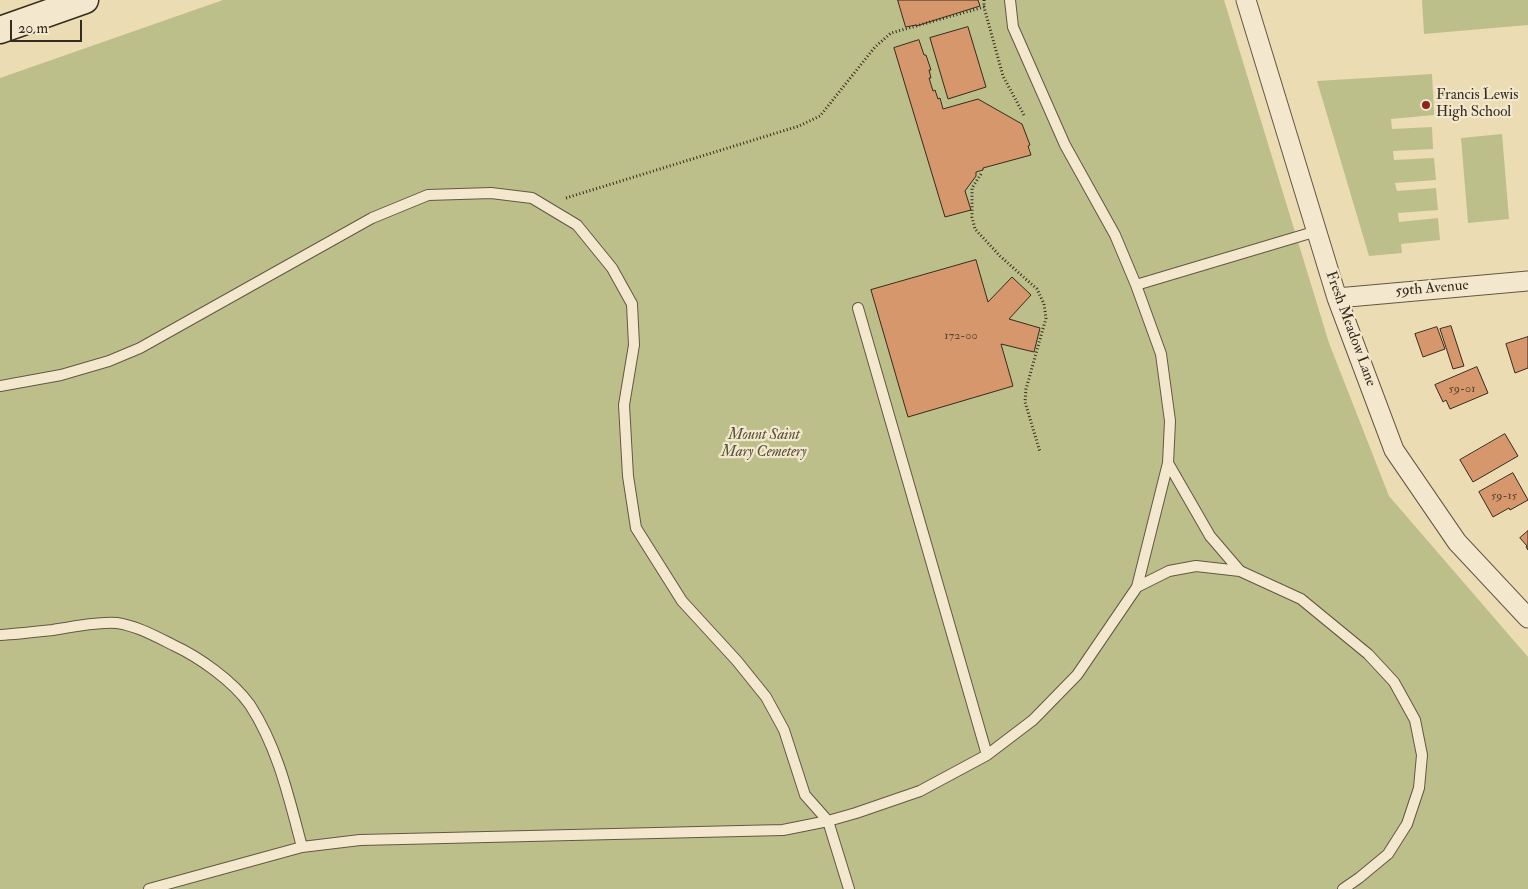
<!DOCTYPE html>
<html>
<head>
<meta charset="utf-8">
<style>
	body { margin:0 }
	#map { position:relative; width:1528px; height:889px; overflow:hidden; background:#ecdcb3; font-family:"IM FELL Double Pica",serif }
	canvas { display:block }
	.scale { position:absolute; left:10px; top:20px; width:72px; height:22px; box-sizing:border-box; border:2px solid #352b1f; border-top:0; padding-left:6px; font-size:15px; line-height:18px; white-space:nowrap; color:#352b1f; -webkit-text-stroke:4px #f3e8ce; paint-order:stroke }
</style>
</head>
<body>
<div id="map">
<canvas width="1528" height="889"></canvas>
<div class="scale">20 m</div>
</div>
<script>
const ctx = document.querySelector('canvas').getContext('2d');
ctx.lineJoin = 'round';
function fillPath(path, color) {
  ctx.fillStyle = color;
  ctx.fill(path, 'evenodd');
}
function trace(path, color, width, dash) {
  ctx.strokeStyle = color;
  ctx.lineWidth = width;
  ctx.lineCap = dash ? 'butt' : 'round';
  ctx.setLineDash(dash || []);
  ctx.stroke(path);
}
function write(font, color, halo, rows, align = 'center') {
  ctx.font = font + ' "IM FELL Double Pica",serif';
  ctx.lineWidth = 4.5;
  ctx.setLineDash([]);
  ctx.textBaseline = 'middle';
  ctx.strokeStyle = halo;
  ctx.fillStyle = color;
  for (const [text, x, y, turn = 0] of rows) {
    ctx.save();
    ctx.translate(x, y);
    ctx.rotate((+turn || 0) * Math.PI / 180);
    ctx.textAlign = isNaN(turn) ? turn : align;
    if (halo) ctx.strokeText(text, 0, 0);
    ctx.fillText(text, 0, 0);
    ctx.restore();
  }
}
const green = new Path2D(`
	M 223,0 L 1224,0 L 1329,343 L 1389,496 L 1528,657 L 1528,889 L 0,889 L 0,78 Z
	M 1422,0 L 1528,0 L 1528,25 L 1424,34 Z
	M 1432,74 L 1434,115 L 1391,119 L 1392,129 L 1432,127 L 1433,149 L 1393,151 L 1394,160 L 1434,158 L 1436,180 L 1395,183 L 1397,191 L 1436,188 L 1438,210 L 1398,213 L 1399,222 L 1438,218 L 1440,240 L 1401,244 L 1402,253 L 1369,256 L 1317,81 Z
	M 1502,134 L 1509,219 L 1468,223 L 1461,138 Z`);
const building = new Path2D(`
	M 898,0 L 978,0 L 980,6 L 916,26 L 916,25 L 906,27 Z
	M 968,27 L 986,87 L 948,99 L 930,38 Z
	M 919,40 L 924,55 L 926,55 L 931,70 L 929,70 L 931,78 L 929,78 L 933,91 L 935,90 L 938,99 L 940,98 L 943,109 L 978,99 L 1022,124 L 1030,145 L 1028,146 L 1031,155 L 983,168 L 983,170 L 976,172 L 976,176 L 965,191 L 971,210 L 945,217 L 894,48 Z
	M 976,260 L 988,302 L 1012,277 L 1031,295 L 1009,319 L 1040,328 L 1034,352 L 1001,344 L 1013,386 L 908,417 L 871,290 Z
	M 1451,326 L 1464,366 L 1453,369 L 1440,329 Z
	M 1437,327 L 1445,349 L 1423,357 L 1415,334 Z
	M 1528,337 L 1528,368 L 1515,373 L 1506,344 Z
	M 1477,367 L 1488,393 L 1450,409 L 1446,400 L 1443,402 L 1435,385 Z
	M 1505,434 L 1518,456 L 1473,482 L 1460,460 Z
	M 1513,473 L 1528,500 L 1510,510 L 1509,508 L 1493,517 L 1479,492 Z
	M 1528,531 L 1528,550 L 1526,547 L 1527,546 L 1520,538 Z`);
const path = new Path2D(`
	M 984,0 L 984,7
	M 981,174 L 972,188 L 972,217 L 975,229 L 1000,256 L 1037,289 L 1044,304 L 1046,318 L 1026,389 L 1025,402 L 1040,452
	M 566,198 L 799,126 L 820,116 L 875,47 L 891,33 L 984,7 L 1003,76 L 1025,117`);
const lane = new Path2D(`
	M 1136,285 L 1317,231
	M 858,308 L 987,755
	M 0,386 L 61,375 L 109,361 L 140,348 L 372,218 L 428,195 L 491,193 L 532,198 L 577,225 L 612,268 L 632,304 L 634,345 L 624,405 L 628,476 L 636,528 L 682,601 L 737,661 L 766,697 L 784,730 L 805,795 L 828,821 L 849,889
	M 1168,463 L 1210,536 L 1240,571 L 1301,599 L 1368,654 L 1394,682 L 1415,720 L 1422,755 L 1419,788 L 1407,824 L 1388,854 L 1359,878 L 1343,889
	M 1137,587 L 1169,571 L 1196,566 L 1240,571
	M 0,635 C 18,634 35,632 53,630 C 70,627 100,621 117,623 C 137,626 155,636 173,645 C 199,657 233,681 250,705 C 278,748 289,798 302,847
	M 149,889 L 302,847 L 360,840 L 783,830 L 828,821 L 856,813 L 920,791 L 987,755 L 1033,720 L 1077,675 L 1137,587 L 1168,463 L 1170,421 L 1161,354 L 1136,285 L 1115,235 L 1065,145 L 1013,27 L 1010,0`);
const street = new Path2D(`
	M 1246,0 L 1337,298 L 1394,450 L 1457,542 L 1528,618
	M 1337,298 L 1528,281`);
const secondary = new Path2D(`
	M 0,30 L 85,0`);
const markers = [
	[1426,105,5,"#8f2418"]
];
const numberNames = [
	["172-00",961,336],
	["59-01",1462,389],
	["59-15",1504,496]
];
const poiNames = [
	["Francis Lewis",1436,96],
	["High School",1436,113]
];
const streetNames = [
	["59th Avenue",1432,289,-5],
	["Fresh Meadow Lane",1350,329,70]
];
const parkNames = [
	["Mount Saint",764,436],
	["Mary Cemetery",764,453]
];
fillPath(green, '#bcbf8a');
fillPath(building, '#d7976c');
trace(building, '#352b1f', 1);
trace(lane, '#635744', 12);
trace(street, '#635744', 21);
trace(secondary, '#352b1f', 29);
trace(path, '#352b1f', 3, [1, 2.5]);
trace(lane, '#f3e8ce', 10);
trace(street, '#f3e8ce', 19);
trace(secondary, '#f3e8ce', 26);
for (const [x, y, r, color] of markers) {
  const dot = new Path2D();
  dot.arc(x, y, r, 0, 2 * Math.PI);
  ctx.fillStyle = color;
  ctx.fill(dot);
  trace(dot, '#f3e8ce', 2);
}
write('12px', '#5e4632', null, numberNames);
write('15px', '#352b1f', '#f3e8ce', poiNames, 'left');
write('15px', '#352b1f', '#f3e8ce', streetNames);
write('italic 15px', '#57503a', '#f3e8ce', parkNames);
</script>
</body>
</html>
